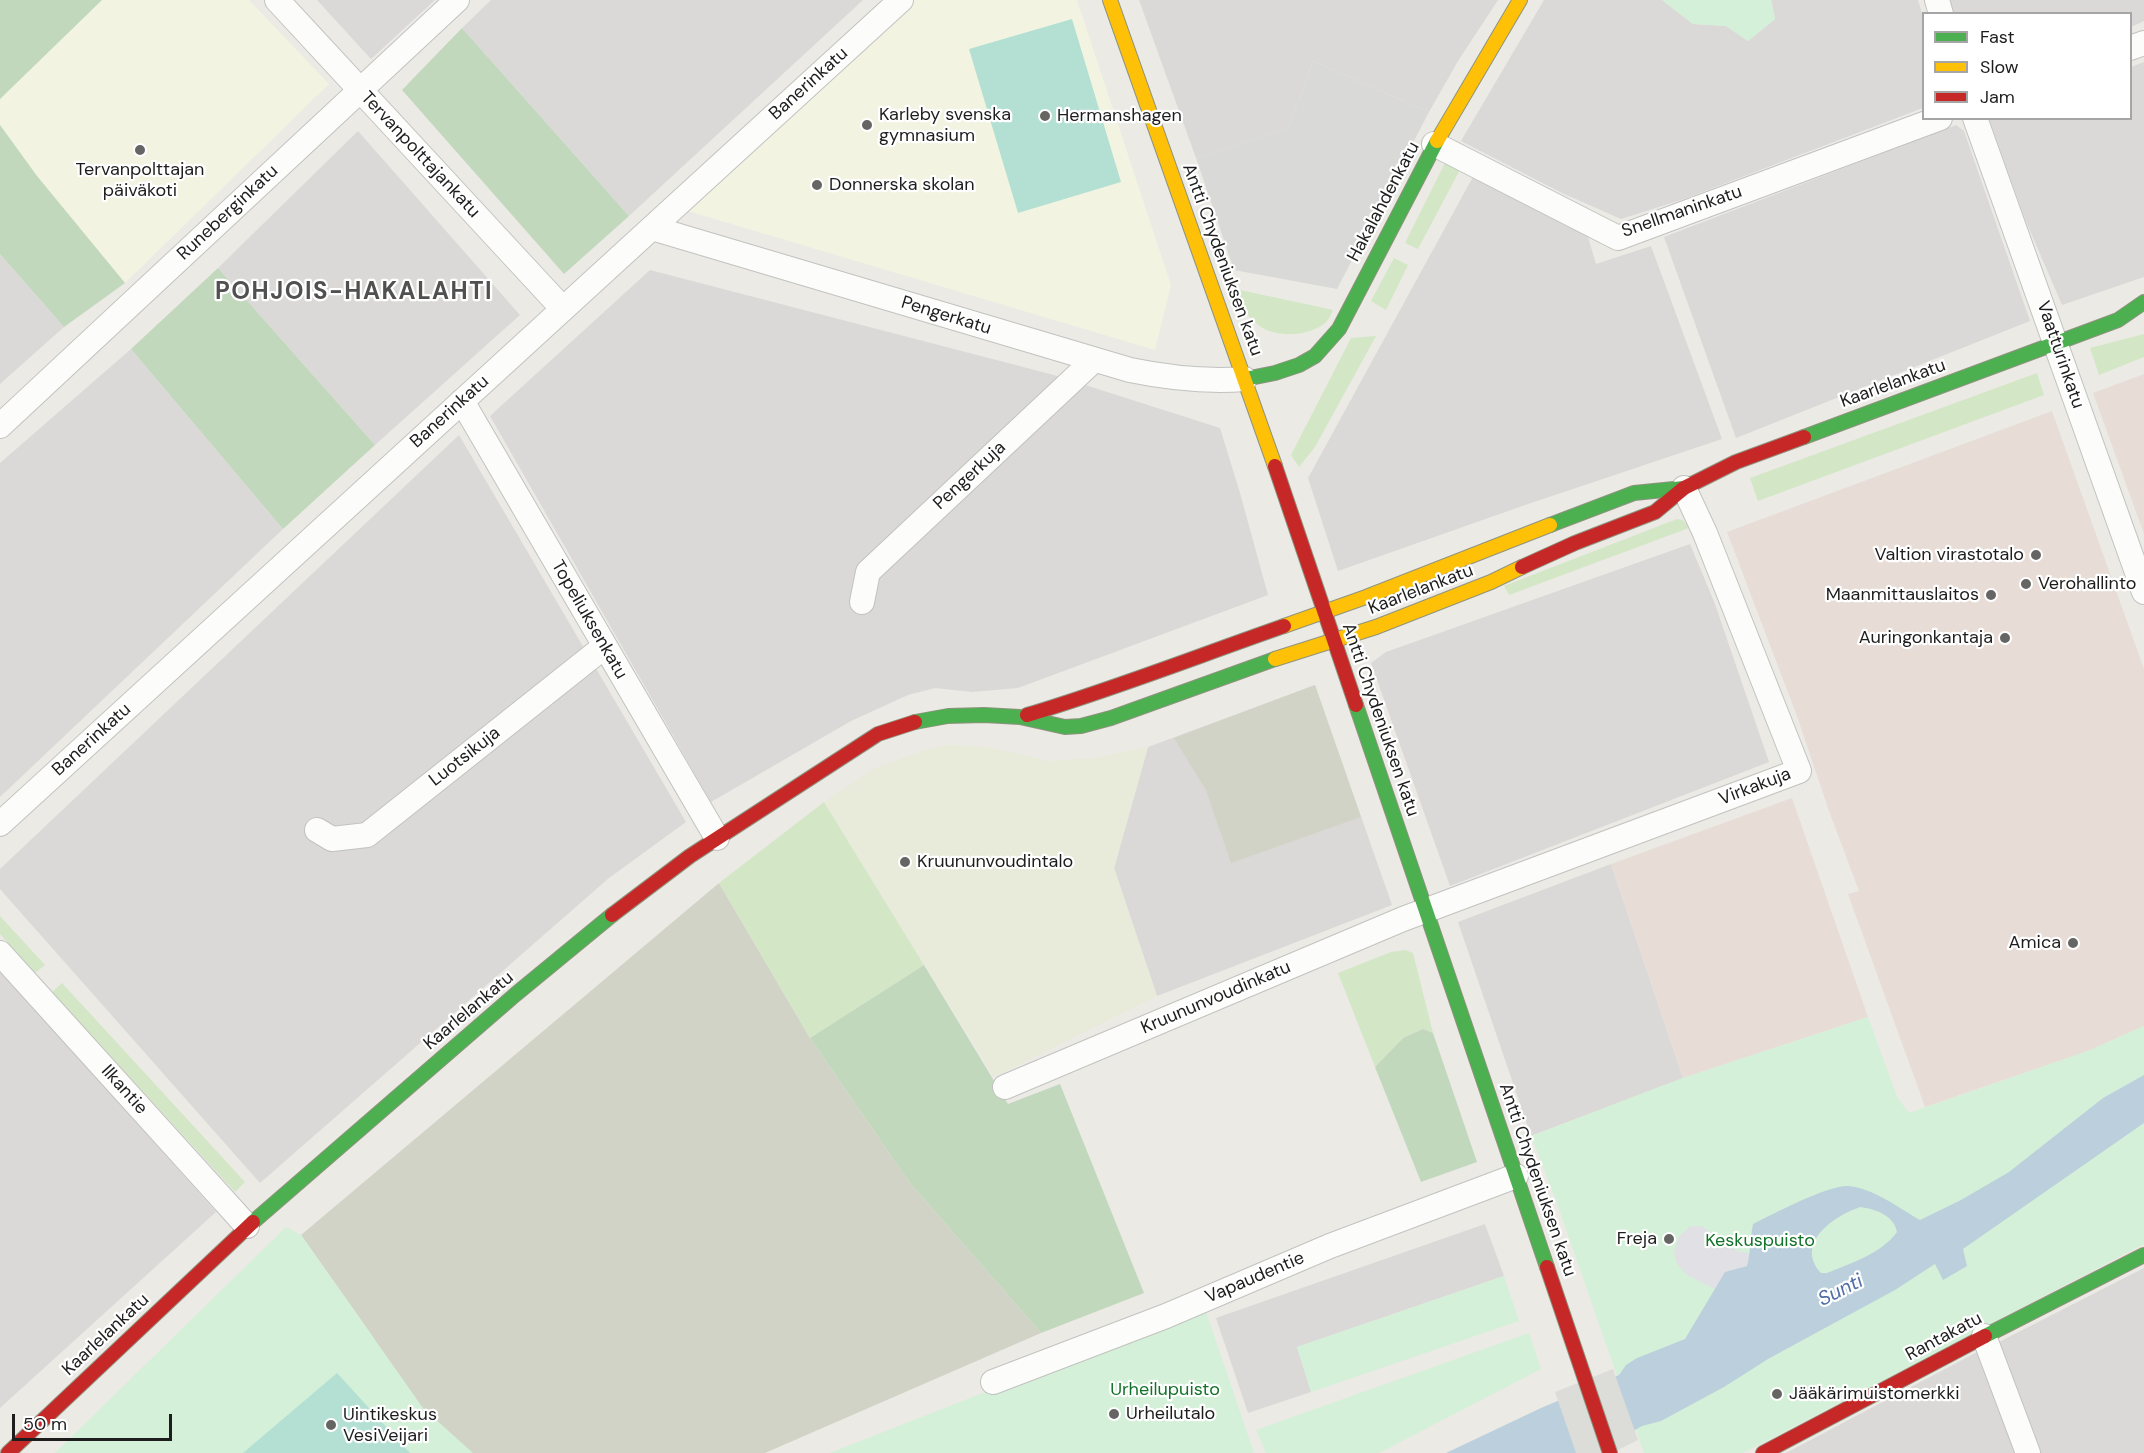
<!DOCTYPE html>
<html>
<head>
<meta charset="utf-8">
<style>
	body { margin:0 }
	#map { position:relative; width:2144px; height:1453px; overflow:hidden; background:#ebeae5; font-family:"DM Sans",sans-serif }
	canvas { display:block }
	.legend { position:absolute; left:1922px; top:12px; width:210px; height:108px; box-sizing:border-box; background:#fff; border:2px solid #a5a5a5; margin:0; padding:8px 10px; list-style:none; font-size:18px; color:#1d1d1d }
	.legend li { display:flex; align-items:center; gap:12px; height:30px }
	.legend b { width:30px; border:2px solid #a5a5a5 }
	.scale { position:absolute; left:12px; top:1414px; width:160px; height:27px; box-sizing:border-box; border:3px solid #1d1d1d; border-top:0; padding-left:8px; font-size:18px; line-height:21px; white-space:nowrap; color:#1d1d1d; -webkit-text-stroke:4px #fff; paint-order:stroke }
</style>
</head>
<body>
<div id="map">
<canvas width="2144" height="1453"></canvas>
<ul class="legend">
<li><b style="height:8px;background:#4caf50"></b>Fast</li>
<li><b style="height:8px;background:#ffc107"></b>Slow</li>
<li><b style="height:8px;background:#c62828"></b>Jam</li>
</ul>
<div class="scale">50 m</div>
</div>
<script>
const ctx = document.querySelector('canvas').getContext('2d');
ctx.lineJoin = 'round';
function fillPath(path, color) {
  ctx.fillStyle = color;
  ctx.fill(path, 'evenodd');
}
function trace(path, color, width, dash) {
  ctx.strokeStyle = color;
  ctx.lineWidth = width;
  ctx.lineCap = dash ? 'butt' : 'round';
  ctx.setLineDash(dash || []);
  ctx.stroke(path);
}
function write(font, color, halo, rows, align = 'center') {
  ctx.font = font + ' "DM Sans",sans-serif';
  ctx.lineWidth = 4.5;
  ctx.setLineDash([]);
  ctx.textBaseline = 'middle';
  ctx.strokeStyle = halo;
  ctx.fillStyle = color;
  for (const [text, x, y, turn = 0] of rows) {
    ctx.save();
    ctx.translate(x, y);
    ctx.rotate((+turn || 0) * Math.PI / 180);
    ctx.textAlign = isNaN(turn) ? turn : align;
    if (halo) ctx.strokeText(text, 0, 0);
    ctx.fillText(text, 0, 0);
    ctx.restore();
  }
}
const residential = new Path2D(`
	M 317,0 L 435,0 L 371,59 Z
	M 491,0 L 863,0 L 629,216 L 462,28 Z
	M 1139,0 L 1498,0 L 1458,61 L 1429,112 L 1313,61 L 1289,127 L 1196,158 Z
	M 1544,0 L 1662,0 L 1693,24 L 1726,26 L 1748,41 L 1775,19 L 1771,0 L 1918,0 L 1923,17 L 1923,108 L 1684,199 L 1621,219 L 1562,193 L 1461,141 Z
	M 1948,0 L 2144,0 L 2144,21 L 2131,27 L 2130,14 L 1952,13 Z
	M 2144,62 L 2144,277 L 2062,305 L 2025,219 L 1989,119 L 2130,118 L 2131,67 Z
	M 1956,125 L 1964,131 L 2030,321 L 1736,438 L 1664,237 Z
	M 358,131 L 520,315 L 375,445 L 218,268 Z
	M 1474,175 L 1588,237 L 1596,264 L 1651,246 L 1722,439 L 1528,504 L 1338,571 L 1308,478 Z
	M 0,254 L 64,327 L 0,384 Z
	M 650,270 L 1054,375 L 1220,428 L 1240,493 L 1268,595 L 1018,688 L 972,692 L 935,688 L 908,695 L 851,721 L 711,802 L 490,416 Z
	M 131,349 L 283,529 L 0,797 L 0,463 Z
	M 459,435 L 686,822 L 609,878 L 260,1183 L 0,889 L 0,869 Z
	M 1690,544 L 1715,604 L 1769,762 L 1450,886 L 1371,663 L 1386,652 Z
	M 1315,685 L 1392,905 L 1157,996 L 1114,868 L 1148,747 Z
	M 1611,864 L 1683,1078 L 1531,1136 L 1458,922 Z
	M 0,970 L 216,1212 L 0,1408 Z
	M 1485,1224 L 1504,1276 L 1297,1347 L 1311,1392 L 1248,1413 L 1216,1318 Z
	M 2144,1268 L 2144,1453 L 2038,1453 L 1997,1343 Z
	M 1981,1350 L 2020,1453 L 1786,1453 Z`);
const commercial = new Path2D(`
	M 2144,374 L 2144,534 L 2093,393 Z
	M 2052,411 L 2144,669 L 2144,1026 L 2088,1051 L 1925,1107 L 1848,894 L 1859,891 L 1829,811 L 1798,719 L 1727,532 Z
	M 1792,798 L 1868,1017 L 1683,1078 L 1611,864 Z`);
const education = new Path2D(`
	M 102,0 L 249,0 L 329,84 L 125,283 L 37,176 L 0,125 L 0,99 Z
	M 907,0 L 1077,0 L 1171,285 L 1155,350 L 678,208 Z`);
const religious = new Path2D(`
	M 1313,61 L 1429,112 L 1337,289 L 1234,270 L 1196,158 L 1289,127 Z`);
const construction = new Path2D(`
	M 1315,685 L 1361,817 L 1231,863 L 1206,790 L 1174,738 Z
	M 719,883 L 810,1038 L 909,1182 L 1041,1333 L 765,1453 L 410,1453 L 373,1337 L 301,1235 Z`);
const farmland = new Path2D(`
	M 945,745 L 987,747 L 1049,761 L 1095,758 L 1148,747 L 1114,868 L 1157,996 L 994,1077 L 824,802 L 876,768 L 916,753 Z`);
const grass = new Path2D(`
	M 1448,157 L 1463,164 L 1418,249 L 1405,243 Z
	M 1394,258 L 1408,265 L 1386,310 L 1371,301 Z
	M 1240,290 L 1329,309 L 1333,310 C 1331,314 1329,320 1325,323 C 1310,336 1278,338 1261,327 C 1249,319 1241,306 1234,293 L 1235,291 Z
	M 2144,334 L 2144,357 L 2099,375 L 2090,348 Z
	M 1376,336 L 1315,447 L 1299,467 L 1291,455 L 1351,338 Z
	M 2037,373 L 2044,395 L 1758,501 L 1750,478 Z
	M 1677,519 L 1683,520 L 1689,528 L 1509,595 L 1504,586 Z
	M 824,802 L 924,965 L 810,1038 L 719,883 Z
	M 0,916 L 45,965 L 35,973 L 0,934 Z
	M 1405,950 L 1413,953 L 1433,1033 L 1423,1029 L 1403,1038 L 1375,1067 L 1338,973 L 1391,952 Z
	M 62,983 L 245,1182 L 235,1192 L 52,992 Z`);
const forest = new Path2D(`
	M 0,0 L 102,0 L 0,99 Z
	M 462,28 L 629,216 L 564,274 L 402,90 Z
	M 0,125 L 37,176 L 125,283 L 64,327 L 0,254 Z
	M 218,268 L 375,445 L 283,529 L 131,349 Z
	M 924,965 L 1008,1104 L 1060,1084 L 1144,1293 L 1041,1333 L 909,1182 L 810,1038 Z
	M 1423,1029 L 1433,1033 L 1477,1162 L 1421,1182 L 1375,1067 L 1403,1038 Z`);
const park = new Path2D(`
	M 1662,0 L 1771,0 L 1775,19 L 1748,41 L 1726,26 L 1693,24 Z
	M 1868,1017 L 1897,1097 L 1909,1113 L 2088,1051 L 2144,1026 L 2144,1244 L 1743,1453 L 1644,1453 L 1554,1195 L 1531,1136 L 1683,1078 Z
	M 286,1227 L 301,1235 L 423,1408 L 473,1453 L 55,1453 Z
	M 1504,1276 L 1519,1321 L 1311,1392 L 1297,1347 Z
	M 1204,1306 L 1254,1453 L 830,1453 Z
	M 1529,1333 L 1541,1369 L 1379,1453 L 1266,1453 L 1256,1430 Z`);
const pitch = new Path2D(`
	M 1072,19 L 1121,182 L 1018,213 L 969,49 Z
	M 337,1373 L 410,1453 L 243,1453 Z`);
const plaza = new Path2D(`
	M 1691,1226 L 1702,1226 L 1737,1251 L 1751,1254 L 1747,1266 L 1726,1272 L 1715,1289 L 1687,1275 L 1677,1264 L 1674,1251 L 1679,1236 Z`);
const water = new Path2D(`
	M 2144,1075 L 2144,1123 L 1963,1249 L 1967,1266 L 1943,1280 L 1935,1264 L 1895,1290 L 1768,1359 L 1724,1387 L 1661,1421 L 1642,1426 L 1595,1453 L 1446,1453 L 1541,1408 L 1619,1375 L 1626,1365 L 1637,1358 L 1685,1339 L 1725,1272 L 1747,1266 C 1751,1252 1750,1238 1753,1224 C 1773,1214 1828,1185 1848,1186 C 1873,1188 1899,1208 1920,1220 L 1961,1200 L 2009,1172 L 2103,1098 ZM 1860,1207 C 1875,1209 1894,1215 1897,1232 C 1881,1254 1851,1263 1827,1273 L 1821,1273 C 1794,1243 1834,1216 1860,1207 Z`);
const pier = new Path2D(`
	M 1613,1369 L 1638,1440 L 1612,1453 L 1576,1453 L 1555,1392 Z`);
const street = new Path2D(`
	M 277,0 L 563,309
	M 1937,0 L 1941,14
	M 2130,48 L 2144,43
	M 1975,118 L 2144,592
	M 1434,144 L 1618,238 L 1940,118
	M 652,228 L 1130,370 C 1169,378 1206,382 1245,379
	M 462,401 L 717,838
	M 0,426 L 457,0
	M 862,602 L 868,572 L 1094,360
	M 0,824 L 901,0
	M 317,830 L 332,839 L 367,835 L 605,646
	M 0,953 L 247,1226
	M 1005,1087 L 1403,919 L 1799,771 L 1705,533 L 1684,488
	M 1984,1336 L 2028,1453
	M 993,1382 L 1166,1316 L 1330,1246 L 1516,1176`);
const fast = new Path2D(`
	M 1245,379 L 1275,373 L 1299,365 L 1315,356 L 1339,329 L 1437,141
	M 1804,437 L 2118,320 L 2144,302
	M 1550,525 L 1634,493 L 1684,488
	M 1356,705 L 1547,1267
	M 915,722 L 948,716 L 984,715 L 1020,717 L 1065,727 L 1081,726 L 1111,718 L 1275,659
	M 253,1222 L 516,994 L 612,915
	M 1985,1336 L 2144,1255`);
const slow = new Path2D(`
	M 1110,0 L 1275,466
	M 1437,141 L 1520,0
	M 1284,626 L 1366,597 L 1550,525
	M 1275,659 L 1376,627 L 1491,582 L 1522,567`);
const jam = new Path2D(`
	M 1275,466 L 1356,705
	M 1522,567 L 1575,543 L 1655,512 L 1684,488 L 1736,462 L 1804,437
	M 1027,715 C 1114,689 1198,656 1284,626
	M 612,915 L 690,856 L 878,734 L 915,722
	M 1547,1267 L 1610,1453
	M 8,1453 L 253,1222
	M 1763,1453 L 1985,1336`);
const markers = [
	[1045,116,6,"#656563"],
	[867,125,6,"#656563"],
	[140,150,6,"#656563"],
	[817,185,6,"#656563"],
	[2036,555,6,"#656563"],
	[2026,584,6,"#656563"],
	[1991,595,6,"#656563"],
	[2005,638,6,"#656563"],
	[905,862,6,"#656563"],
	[2073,943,6,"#656563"],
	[1669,1239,6,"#656563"],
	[1777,1394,6,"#656563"],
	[1114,1414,6,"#656563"],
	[331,1425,6,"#656563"]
];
const streetNames = [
	["Banerinkatu",809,84,-42],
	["Tervanpolttajankatu",420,155,47],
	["Hakalahdenkatu",1384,202,-62],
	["Snellmaninkatu",1682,212,-19],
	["Runeberginkatu",228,213,-43],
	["Antti Chydeniuksen katu",1222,260,70],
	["Pengerkatu",946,316,17],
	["Vaatturinkatu",2060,355,71],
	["Kaarlelankatu",1893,384,-20],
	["Banerinkatu",450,412,-42],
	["Pengerkuja",970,476,-43],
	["Kaarlelankatu",1421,590,-21],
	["Topeliuksenkatu",589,620,60],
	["Antti Chydeniuksen katu",1380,720,71],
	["Banerinkatu",92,740,-42],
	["Luotsikuja",465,757,-38],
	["Virkakuja",1755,787,-21],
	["Kruununvoudinkatu",1216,998,-23],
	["Kaarlelankatu",469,1011,-40],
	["Ilkantie",124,1090,48],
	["Antti Chydeniuksen katu",1537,1180,71],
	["Vapaudentie",1255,1278,-23],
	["Kaarlelankatu",106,1335,-43],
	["Rantakatu",1944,1337,-28]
];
const poiNames = [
	["Karleby svenska",879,115],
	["gymnasium",879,136],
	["Hermanshagen",1057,116],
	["Tervanpolttajan",140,170,"center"],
	["päiväkoti",140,191,"center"],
	["Donnerska skolan",829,185],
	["Valtion virastotalo",2024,555,"right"],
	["Verohallinto",2038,584],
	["Maanmittauslaitos",1979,595,"right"],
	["Auringonkantaja",1993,638,"right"],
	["Kruununvoudintalo",917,862],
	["Amica",2061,943,"right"],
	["Freja",1657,1239,"right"],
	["Jääkärimuistomerkki",1789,1394],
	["Urheilutalo",1126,1414],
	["Uintikeskus",343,1415],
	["VesiVeijari",343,1436]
];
const parkNames = [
	["Keskuspuisto",1760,1241],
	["Urheilupuisto",1165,1390]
];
const waterNames = [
	["Sunti",1841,1291,-27]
];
const districtNames = [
	["POHJOIS-HAKALAHTI",354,293]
];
fillPath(residential, '#dad9d7');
fillPath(commercial, '#e8dcd7');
fillPath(education, '#f2f4e1');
fillPath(religious, '#d9d9d7');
fillPath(construction, '#d2d3c7');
fillPath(farmland, '#e8ebd9');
fillPath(grass, '#d3e7c6');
fillPath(forest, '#c2d8bc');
fillPath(park, '#d4f0d8');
fillPath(pitch, '#b3e0d3');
fillPath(plaza, '#e1e0e4');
fillPath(water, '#bbd0dc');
fillPath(pier, '#dcdcd9');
trace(street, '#c2c2c0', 26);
trace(fast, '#8f937f', 16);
trace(slow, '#8f937f', 16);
trace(jam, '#8f937f', 16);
trace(street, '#fcfcfb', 24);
trace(fast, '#4caf50', 14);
trace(slow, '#ffc107', 14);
trace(jam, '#c62828', 14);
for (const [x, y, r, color] of markers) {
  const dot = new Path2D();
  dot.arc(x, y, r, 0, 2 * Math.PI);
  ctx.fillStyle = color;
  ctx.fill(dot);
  trace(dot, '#fff', 2);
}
write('18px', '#1d1d1d', '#fff', streetNames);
write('18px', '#1d1d1d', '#fff', poiNames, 'left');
write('18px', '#137229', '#fff', parkNames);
write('italic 20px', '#506ea5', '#fff', waterNames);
ctx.letterSpacing = '1.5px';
write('bold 24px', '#505050', '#fff', districtNames);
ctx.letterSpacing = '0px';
</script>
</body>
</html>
